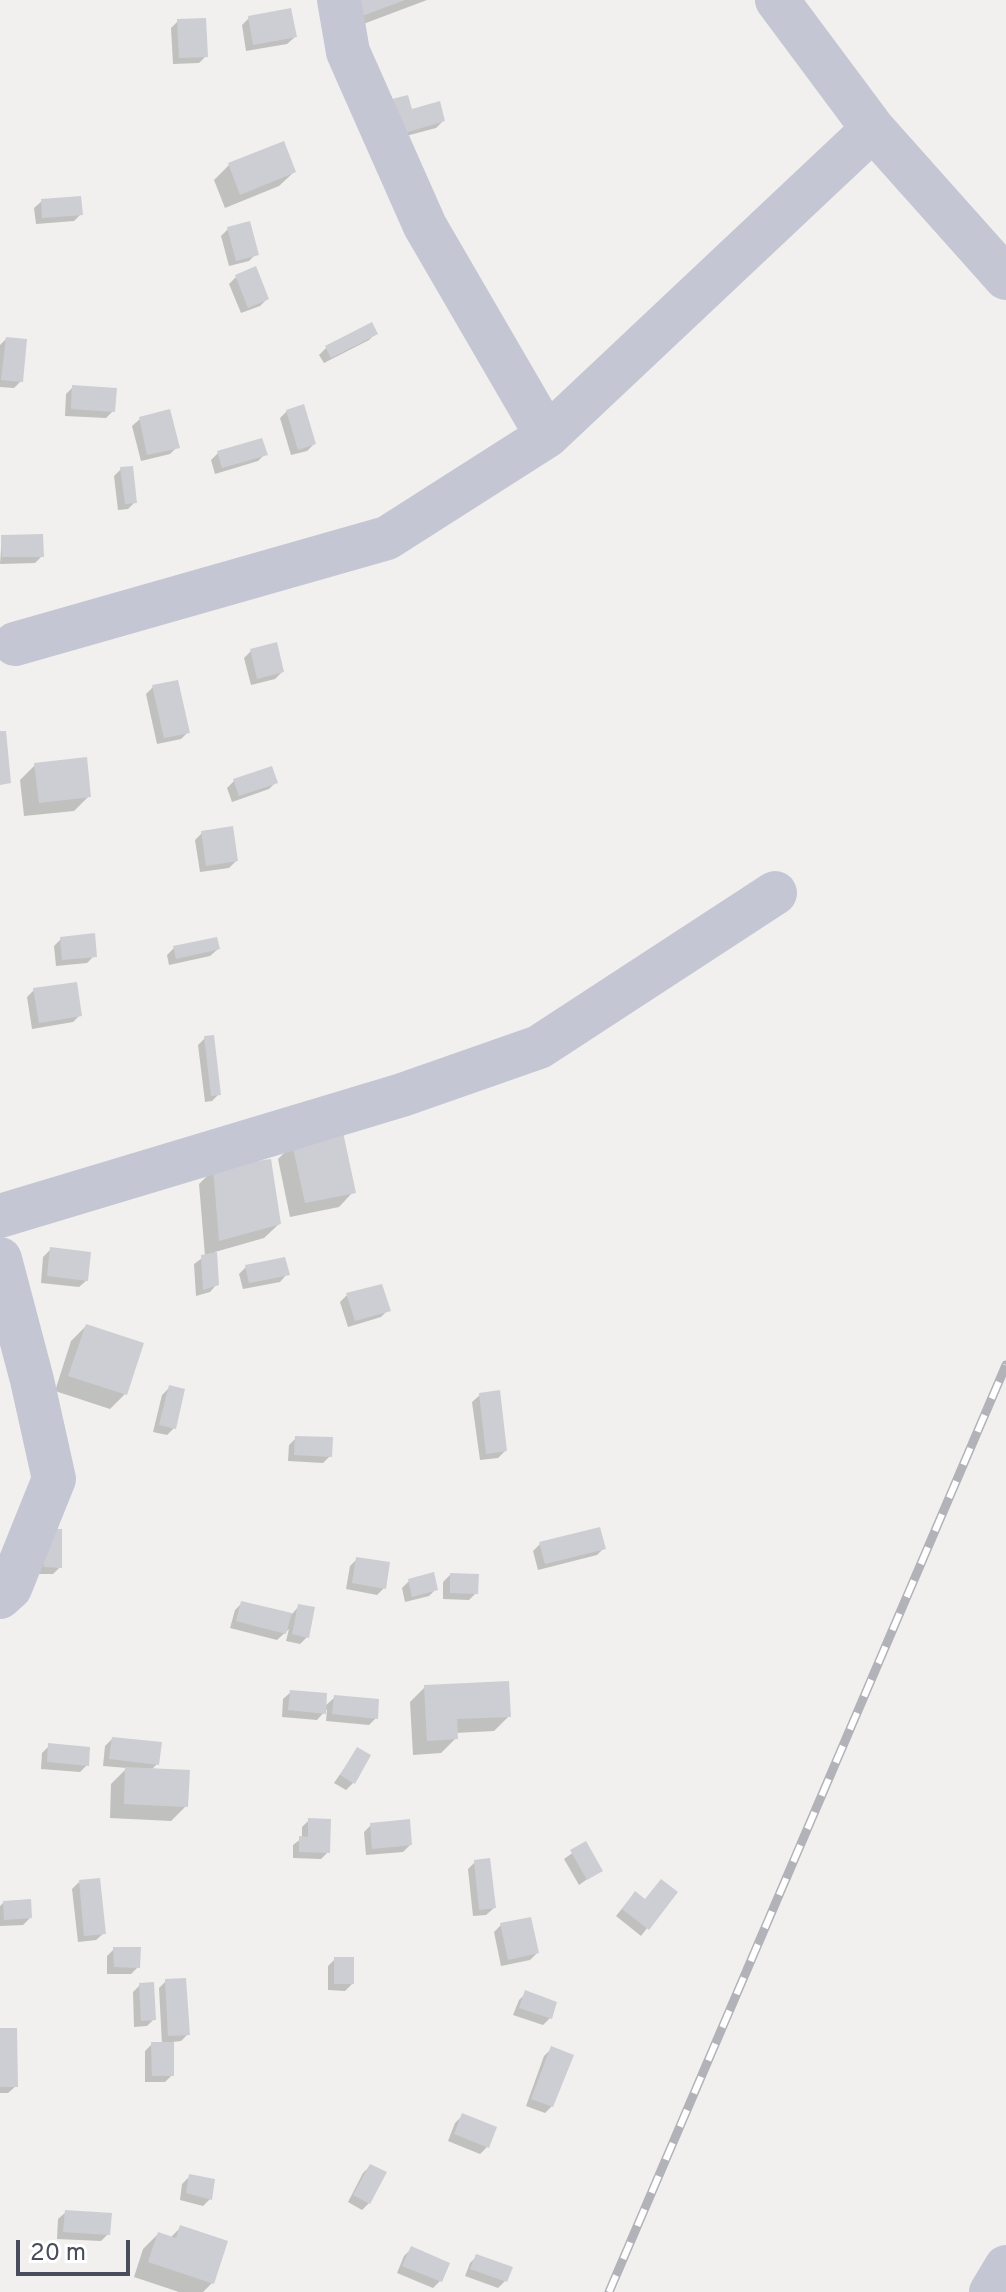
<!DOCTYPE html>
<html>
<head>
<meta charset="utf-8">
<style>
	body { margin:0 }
	#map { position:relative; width:1006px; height:2292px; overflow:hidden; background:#f1f0ef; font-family:Overpass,sans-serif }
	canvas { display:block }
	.scale { position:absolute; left:16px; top:2240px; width:114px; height:36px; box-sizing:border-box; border:4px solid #494c5b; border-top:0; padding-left:10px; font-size:24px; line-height:28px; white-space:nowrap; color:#494c5b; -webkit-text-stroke:6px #fff; paint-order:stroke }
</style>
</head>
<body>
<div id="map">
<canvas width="1006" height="2292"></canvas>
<div class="scale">20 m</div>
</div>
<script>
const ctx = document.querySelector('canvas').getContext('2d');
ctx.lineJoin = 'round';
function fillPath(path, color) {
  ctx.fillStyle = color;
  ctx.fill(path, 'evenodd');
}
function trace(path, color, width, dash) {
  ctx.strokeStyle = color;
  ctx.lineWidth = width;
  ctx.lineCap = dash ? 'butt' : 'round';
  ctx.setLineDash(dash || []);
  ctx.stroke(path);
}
const shadow = new Path2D(`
	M 358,0 L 427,0 L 342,32 Z
	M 249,18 L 295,37 L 287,44 L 246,51 L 242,25 Z
	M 178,21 L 206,56 L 199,63 L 173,64 L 171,28 Z
	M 411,111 L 443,121 L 436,128 L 391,140 Z
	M 282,144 L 294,172 L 279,186 L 225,208 L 214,180 L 229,165 Z
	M 42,201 L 81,214 L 74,221 L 36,224 L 34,208 Z
	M 228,229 L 256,254 L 249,261 L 229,266 L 221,236 Z
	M 236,277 L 267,299 L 260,306 L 241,313 L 229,284 Z
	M 376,333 L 369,340 L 324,363 L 319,355 L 326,348 Z
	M 6,339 L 21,381 L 14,388 L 0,387 L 0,345 Z
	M 73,387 L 113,411 L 106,418 L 65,416 L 66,394 Z
	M 287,411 L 314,444 L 307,451 L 291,455 L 280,418 Z
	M 140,419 L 177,447 L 170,454 L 141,461 L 132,426 Z
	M 218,453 L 265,454 L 258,461 L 215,474 L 211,460 Z
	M 121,469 L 135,502 L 128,509 L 118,510 L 114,476 Z
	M 2,537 L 42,556 L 35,563 L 0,564 Z
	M 251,651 L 282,672 L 275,679 L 251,685 L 244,658 Z
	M 153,687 L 188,732 L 181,739 L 157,744 L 146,694 Z
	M 35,765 L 89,796 L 74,811 L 24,816 L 20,780 Z
	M 234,781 L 276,782 L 269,789 L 232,802 L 227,788 Z
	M 202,833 L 236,861 L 229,868 L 200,872 L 195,840 Z
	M 61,939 L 94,956 L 87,963 L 56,966 L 54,946 Z
	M 174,948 L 218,949 L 210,956 L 169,965 L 167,955 Z
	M 34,990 L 80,1015 L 73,1022 L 32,1029 L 27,997 Z
	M 205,1038 L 219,1094 L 212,1101 L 205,1102 L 198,1045 Z
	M 293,1144 L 353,1192 L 339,1207 L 290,1217 L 278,1159 Z
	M 214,1169 L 279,1224 L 264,1238 L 215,1252 L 217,1284 L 210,1292 L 196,1296 L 194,1264 L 205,1256 L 199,1184 Z
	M 50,1250 L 87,1280 L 79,1287 L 41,1283 L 43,1257 Z
	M 246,1267 L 287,1274 L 280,1282 L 243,1289 L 239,1274 Z
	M 347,1295 L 388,1310 L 381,1317 L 348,1327 L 340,1302 Z
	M 86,1326 L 125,1394 L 110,1409 L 55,1391 L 71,1341 Z
	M 169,1388 L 174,1428 L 167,1435 L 153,1432 L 162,1395 Z
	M 480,1395 L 505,1451 L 498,1458 L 480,1460 L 472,1402 Z
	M 296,1438 L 330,1456 L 323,1463 L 288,1461 L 289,1445 Z
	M 60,1531 L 60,1567 L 53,1574 L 38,1574 Z
	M 540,1544 L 604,1548 L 597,1555 L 538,1570 L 533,1551 Z
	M 357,1559 L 384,1588 L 377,1595 L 346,1589 L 350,1566 Z
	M 450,1575 L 476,1593 L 469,1600 L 443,1599 L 443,1582 Z
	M 409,1581 L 436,1589 L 429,1596 L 405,1602 L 402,1588 Z
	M 242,1603 L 292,1614 L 299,1606 L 307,1637 L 300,1644 L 286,1641 L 289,1629 L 277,1640 L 230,1628 L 235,1610 Z
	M 425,1687 L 509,1716 L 494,1731 L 455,1733 L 456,1738 L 441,1753 L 413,1755 L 410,1702 Z
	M 291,1692 L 324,1707 L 335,1697 L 376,1718 L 369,1725 L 326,1721 L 327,1709 L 317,1720 L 282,1717 L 283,1699 Z
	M 112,1739 L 157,1764 L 151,1770 L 186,1806 L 171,1821 L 110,1818 L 111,1784 L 127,1768 L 103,1766 L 105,1746 Z
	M 49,1746 L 87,1765 L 80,1772 L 41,1769 L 42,1753 Z
	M 357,1750 L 353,1783 L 346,1790 L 334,1783 Z
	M 309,1820 L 328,1852 L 321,1859 L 293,1858 L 293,1845 L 302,1838 L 302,1827 Z
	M 371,1825 L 410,1845 L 403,1852 L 366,1855 L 364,1832 Z
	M 585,1844 L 600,1870 L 579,1885 L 564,1859 Z
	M 475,1862 L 494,1908 L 486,1915 L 473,1916 L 468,1869 Z
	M 79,1882 L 104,1933 L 96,1940 L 78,1942 L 72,1889 Z
	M 675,1892 L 641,1936 L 616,1916 L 628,1901 L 645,1901 Z
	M 3,1903 L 30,1918 L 23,1925 L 0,1926 L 0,1906 Z
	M 501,1925 L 537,1953 L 530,1960 L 501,1966 L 494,1932 Z
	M 114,1949 L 138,1967 L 131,1974 L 107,1974 L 107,1956 Z
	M 335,1959 L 352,1984 L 345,1991 L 328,1990 L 328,1966 Z
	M 166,1981 L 188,2034 L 181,2041 L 172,2042 L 172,2075 L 165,2082 L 145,2082 L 145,2051 L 152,2044 L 162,2044 L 159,1988 Z
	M 140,1985 L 154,2019 L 147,2026 L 134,2027 L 133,1992 Z
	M 526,1993 L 550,2018 L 543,2025 L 513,2015 L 519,2000 Z
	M 0,2030 L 16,2086 L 8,2093 L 0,2093 Z
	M 551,2049 L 552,2106 L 545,2113 L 526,2106 L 544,2056 Z
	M 462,2116 L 487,2147 L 480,2154 L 448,2141 L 455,2123 Z
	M 370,2166 L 369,2203 L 362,2210 L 348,2202 L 363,2173 Z
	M 189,2177 L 210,2199 L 203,2206 L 180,2200 L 182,2184 Z
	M 66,2212 L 108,2234 L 101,2241 L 57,2239 L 58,2219 Z
	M 181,2227 L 212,2283 L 203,2292 L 179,2292 L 134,2277 L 143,2249 L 158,2234 L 170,2238 Z
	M 411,2249 L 440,2281 L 433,2288 L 397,2273 L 404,2256 Z
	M 477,2256 L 510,2268 L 505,2281 L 498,2288 L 465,2276 L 470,2263 Z`);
const building = new Path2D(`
	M 352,0 L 405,0 L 357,18 Z
	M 291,8 L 297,37 L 253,45 L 248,16 Z
	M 206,18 L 208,57 L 179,58 L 177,19 Z
	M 408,95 L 412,109 L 440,101 L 445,121 L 398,135 L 388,100 Z
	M 284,141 L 296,172 L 240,195 L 228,163 Z
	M 81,196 L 83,215 L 42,218 L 41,199 Z
	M 250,221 L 259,255 L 236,261 L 227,227 Z
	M 256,266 L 269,299 L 248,308 L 235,275 Z
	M 372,322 L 378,334 L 331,358 L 325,346 Z
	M 6,337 L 27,339 L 23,382 L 1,380 Z
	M 72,385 L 117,388 L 115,412 L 71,409 Z
	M 304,404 L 316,444 L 298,450 L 286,410 Z
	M 170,409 L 180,448 L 147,455 L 139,417 Z
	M 262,438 L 268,455 L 222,468 L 217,451 Z
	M 133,466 L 137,503 L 125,504 L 120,467 Z
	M 43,534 L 44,557 L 2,557 L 1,535 Z
	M 277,642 L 284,672 L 257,679 L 250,649 Z
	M 178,680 L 190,733 L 164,738 L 152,685 Z
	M 0,731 L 6,731 L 11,783 L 0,785 Z
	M 87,757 L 91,797 L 39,803 L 34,763 Z
	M 272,766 L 278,783 L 239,796 L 233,779 Z
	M 233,826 L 238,861 L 206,866 L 201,831 Z
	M 95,933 L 97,957 L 62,960 L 60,937 Z
	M 217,937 L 220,949 L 176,959 L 173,946 Z
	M 77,982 L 82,1016 L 39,1023 L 33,988 Z
	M 214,1035 L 221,1095 L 211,1096 L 204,1036 Z
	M 343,1132 L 356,1193 L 305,1203 L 292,1143 Z
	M 271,1159 L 281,1224 L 219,1241 L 213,1167 Z
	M 50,1247 L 91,1252 L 88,1281 L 47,1276 Z
	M 217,1252 L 219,1285 L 203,1290 L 201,1255 Z
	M 285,1257 L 290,1275 L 249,1283 L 245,1265 Z
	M 382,1284 L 391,1311 L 355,1321 L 346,1293 Z
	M 86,1324 L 144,1343 L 127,1395 L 68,1376 Z
	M 169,1385 L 185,1389 L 176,1429 L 159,1425 Z
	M 500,1390 L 507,1451 L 486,1454 L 479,1393 Z
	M 295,1436 L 333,1437 L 332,1457 L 294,1455 Z
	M 600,1527 L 606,1549 L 545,1564 L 539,1542 Z
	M 44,1529 L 62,1529 L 62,1568 L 44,1567 Z
	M 356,1557 L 390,1562 L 386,1589 L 352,1583 Z
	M 434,1572 L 438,1590 L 412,1597 L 408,1579 Z
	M 450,1573 L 479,1574 L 478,1594 L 450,1593 Z
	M 241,1601 L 292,1613 L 286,1634 L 236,1621 Z
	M 298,1604 L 315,1607 L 309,1638 L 292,1634 Z
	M 509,1681 L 511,1717 L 457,1719 L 458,1739 L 427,1741 L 424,1685 Z
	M 290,1690 L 327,1693 L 326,1714 L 288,1710 Z
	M 334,1695 L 379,1699 L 378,1719 L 332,1714 Z
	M 112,1737 L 162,1742 L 159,1765 L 109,1759 Z
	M 48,1743 L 90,1747 L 89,1766 L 47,1762 Z
	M 357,1747 L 371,1755 L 355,1784 L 340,1775 Z
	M 125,1767 L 190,1770 L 188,1807 L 124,1804 Z
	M 308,1818 L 331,1819 L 330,1853 L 299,1852 L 299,1836 L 308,1837 Z
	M 410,1819 L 412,1845 L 372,1849 L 370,1823 Z
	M 586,1841 L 603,1871 L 587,1880 L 570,1850 Z
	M 490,1858 L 496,1908 L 479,1910 L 474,1860 Z
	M 100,1878 L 106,1934 L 84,1936 L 79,1880 Z
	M 661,1879 L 678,1892 L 649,1930 L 622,1909 L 635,1891 L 645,1899 Z
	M 31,1899 L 32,1918 L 4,1920 L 3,1901 Z
	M 531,1917 L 539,1953 L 508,1960 L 500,1923 Z
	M 113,1947 L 141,1947 L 140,1968 L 114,1967 Z
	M 334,1957 L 354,1957 L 354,1984 L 334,1984 Z
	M 186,1978 L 190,2035 L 168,2036 L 165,1979 Z
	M 154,1982 L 156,2020 L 141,2021 L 139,1983 Z
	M 525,1990 L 557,2002 L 552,2019 L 519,2008 Z
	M 0,2028 L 17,2028 L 18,2087 L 0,2087 Z
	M 151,2042 L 174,2042 L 174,2076 L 152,2076 Z
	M 551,2046 L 574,2055 L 553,2107 L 531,2099 Z
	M 462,2113 L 497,2127 L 489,2148 L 454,2134 Z
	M 370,2164 L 387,2172 L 370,2204 L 353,2195 Z
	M 189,2174 L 215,2179 L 212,2200 L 186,2193 Z
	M 65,2210 L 112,2213 L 110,2235 L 63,2232 Z
	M 180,2225 L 228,2241 L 214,2284 L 148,2262 L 158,2232 L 176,2238 Z
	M 411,2246 L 450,2263 L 442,2282 L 402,2266 Z
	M 476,2254 L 513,2267 L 507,2282 L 470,2269 Z`);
const street = new Path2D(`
	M 339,0 L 348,52 L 425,226 L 547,436
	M 777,0 L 873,129 L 1006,278
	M 15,644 L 387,538 L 547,436 L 873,129
	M 0,1216 L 402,1095 L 539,1047 L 775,893
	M 0,1259 L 32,1380 L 54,1479 L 10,1588 L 0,1597
	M 991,2292 L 1006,2267`);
const rail = new Path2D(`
	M 609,2292 L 1006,1365`);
fillPath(shadow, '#0003');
fillPath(building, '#cdced3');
trace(street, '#c4c7d3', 44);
trace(rail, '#b2b2b9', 9);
trace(rail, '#fff', 6, [18]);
</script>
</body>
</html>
